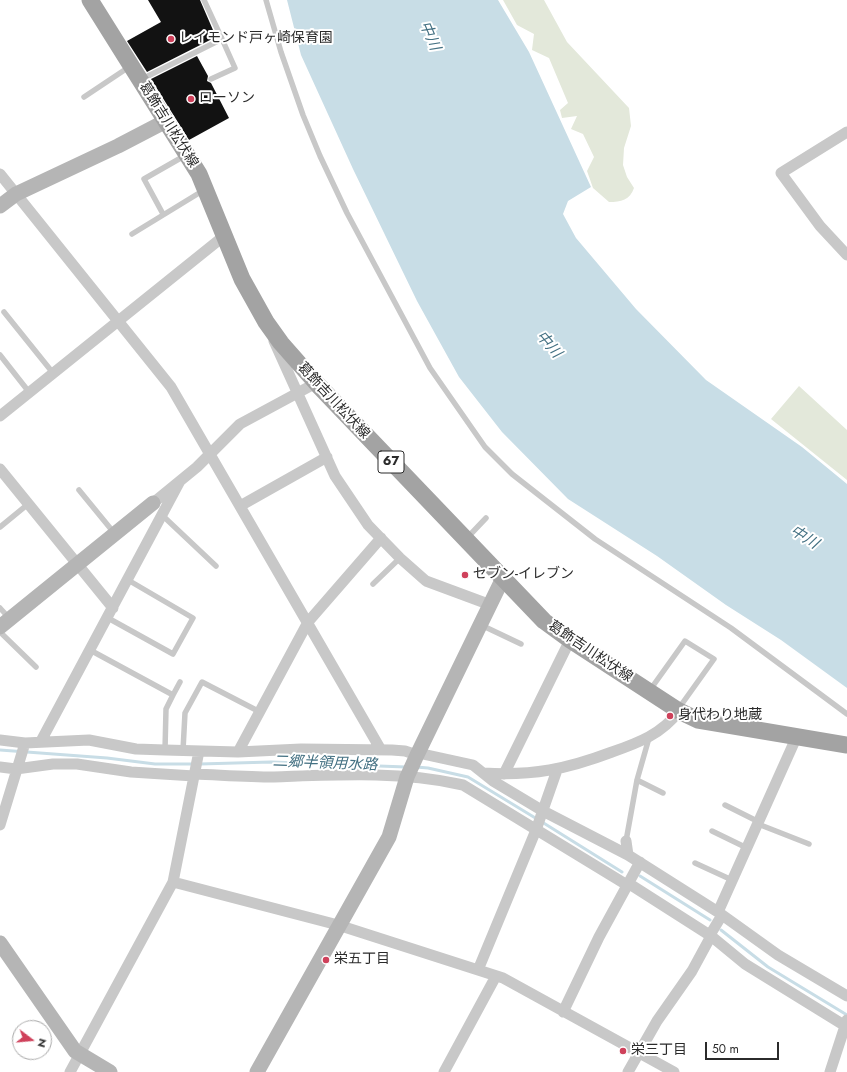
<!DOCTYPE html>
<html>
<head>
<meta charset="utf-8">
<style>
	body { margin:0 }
	#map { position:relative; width:847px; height:1072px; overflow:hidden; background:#fff; font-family:Jost,sans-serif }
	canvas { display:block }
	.north { position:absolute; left:12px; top:1020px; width:40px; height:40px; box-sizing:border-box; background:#fff; border:1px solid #aaa; border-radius:50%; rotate:106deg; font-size:11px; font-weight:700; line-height:16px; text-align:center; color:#2b2b2b }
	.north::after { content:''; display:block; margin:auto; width:14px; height:18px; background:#cf415b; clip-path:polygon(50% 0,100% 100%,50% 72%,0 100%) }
	.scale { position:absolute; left:705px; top:1042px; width:74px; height:18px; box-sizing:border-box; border:2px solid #2b2b2b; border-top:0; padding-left:5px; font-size:12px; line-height:14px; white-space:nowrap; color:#2b2b2b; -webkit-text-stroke:3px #fff; paint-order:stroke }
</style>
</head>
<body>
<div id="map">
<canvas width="847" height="1072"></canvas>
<div class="north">N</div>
<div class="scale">50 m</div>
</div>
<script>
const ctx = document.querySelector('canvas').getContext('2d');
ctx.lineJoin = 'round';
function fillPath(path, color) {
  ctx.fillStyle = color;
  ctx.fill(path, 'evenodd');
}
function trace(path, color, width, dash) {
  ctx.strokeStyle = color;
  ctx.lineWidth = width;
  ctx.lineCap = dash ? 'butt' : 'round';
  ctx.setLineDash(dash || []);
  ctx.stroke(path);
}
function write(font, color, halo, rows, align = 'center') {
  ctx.font = font + ' Jost,"Noto Sans JP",sans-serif';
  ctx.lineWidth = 4;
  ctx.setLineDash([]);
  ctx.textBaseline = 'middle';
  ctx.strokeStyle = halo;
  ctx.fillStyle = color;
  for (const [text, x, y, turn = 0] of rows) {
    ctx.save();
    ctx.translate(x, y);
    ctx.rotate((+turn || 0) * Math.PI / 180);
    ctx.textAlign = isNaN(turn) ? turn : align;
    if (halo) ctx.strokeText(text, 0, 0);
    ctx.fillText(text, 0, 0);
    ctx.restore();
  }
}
const green = new Path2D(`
	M 503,0 L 544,0 L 567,42 L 629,108 L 631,126 L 624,148 L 623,165 L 627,177 L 634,188 C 630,200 621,202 609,202 L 593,188 L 587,171 L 594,157 L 583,134 L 571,129 L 577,116 L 562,118 L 560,110 L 568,103 L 549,58 L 532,50 L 534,34 L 517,25 Z
	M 799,386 L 847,430 L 847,480 L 771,419 Z`);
const water = new Path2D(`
	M 287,0 L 498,0 L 529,52 L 591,187 L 568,201 L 563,214 L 576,238 L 636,309 L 706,380 L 802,447 L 847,484 L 847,688 L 781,640 L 726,605 L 657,556 L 568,499 L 502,432 L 459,377 L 417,301 L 353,169 L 301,55 Z`);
const stream = new Path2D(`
	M 0,750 L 107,758 L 155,764 L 194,764
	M 200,764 L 271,762 L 406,767
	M 416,767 L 428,768 L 468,777 L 537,819
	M 542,822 L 622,872
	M 640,876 L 710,920
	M 721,930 L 768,967 L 847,1015`);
const building = new Path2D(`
	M 148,0 L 200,0 L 216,37 L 147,72 L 127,41 L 161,22 Z
	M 197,56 L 208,76 L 207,81 L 211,83 L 229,118 L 189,140 L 151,79 Z`);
const lane = new Path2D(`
	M 266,0 L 281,52 L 303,115 L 320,156 L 347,213 L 430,368 L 485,447 L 512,474 L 595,539 L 731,628 L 847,714
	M 142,79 L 222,39 L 204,0
	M 211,79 L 235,68 L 222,39
	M 84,97 L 129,67
	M 163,214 L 144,179 L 186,155
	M 132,234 L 204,190
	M 4,312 L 53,373
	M 0,355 L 29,392
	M 79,490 L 115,534
	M 163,516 L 216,566
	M 0,527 L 28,504
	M 467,538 L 486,518
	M 373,584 L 400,558
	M 0,608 L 10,619
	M 108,618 L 173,654 L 193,618 L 128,580
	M 481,625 L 521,644
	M 0,632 L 36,667
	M 90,650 L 173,695 L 166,709 L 165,750
	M 650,690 L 685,641 L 714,659 L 679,708
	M 173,695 L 180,682
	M 183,750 L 185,713 L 202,682 L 260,712
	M 637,780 L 663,793
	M 725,805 L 759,822
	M 758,824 L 809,844
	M 712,831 L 747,848
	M 626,841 L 637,780 L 649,738
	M 695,863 L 732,880`);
const street = new Path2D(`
	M 847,132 L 781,173 L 820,226 L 847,255
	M 0,174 L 171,387 L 381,750
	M 274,341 L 335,476 L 368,525 L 400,558 L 426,581 L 488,604
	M 0,416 L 224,236
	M 0,469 L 113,608
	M 153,503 L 197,467 L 240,424 L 316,383
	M 240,506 L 327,457
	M 0,740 L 25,743 L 89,740 L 136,749 L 165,750 L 238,752 L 301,749 L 392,750 L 405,751 L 417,755
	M 41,741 L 180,481
	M 199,751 L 173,882 L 338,925 L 503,978 L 674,1072
	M 238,752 L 308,622 L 381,538
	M 418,753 L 473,765 L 493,781 L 543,811 L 628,855
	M 0,767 L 16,769 L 53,764 L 77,764 L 131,772 L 194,776
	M 484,773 C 533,776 567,769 612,752 C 638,743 662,734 679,711
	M 195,774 C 221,775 247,777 274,777 C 335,775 398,771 458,784 L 463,785 L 627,885
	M 504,774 L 570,640
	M 0,825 L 25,743
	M 626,841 L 628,855 L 718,912 L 778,955 L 847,996
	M 628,883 L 711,936 L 745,964 L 847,1027
	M 718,912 L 797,736
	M 710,935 L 722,915
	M 478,970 L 536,830 L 557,770
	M 563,1012 L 599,937 L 640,862
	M 70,1072 L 173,882
	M 444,1072 L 496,976
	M 628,1072 L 657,1021 L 692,971 L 711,936
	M 830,1072 L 847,1020`);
const secondary = new Path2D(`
	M 0,206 L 16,194 L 118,146 L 166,121
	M 0,627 L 153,503
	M 0,943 L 75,1051 L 110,1072
	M 257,1072 L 389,837 L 407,777 L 417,755 L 503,578`);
const primary = new Path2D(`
	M 90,0 L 199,174 L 242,279 L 266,322 L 281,343 L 318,385 L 544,621 L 570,640 L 679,711 L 698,720 L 847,745`);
const markers = [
	[171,39,4,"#cf415b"],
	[191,99,4,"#cf415b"],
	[465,575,4,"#cf415b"],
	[670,716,4,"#cf415b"],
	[326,960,4,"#cf415b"],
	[623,1051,4,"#cf415b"]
];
const shields = [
	[391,462,26]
];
const shieldNames = [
	["67",391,462]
];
const poiNames = [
	["レイモンド戸ヶ崎保育園",179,39],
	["ローソン",199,99],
	["セブン-イレブン",473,575],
	["身代わり地蔵",678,716],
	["栄五丁目",334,960],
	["栄三丁目",631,1051]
];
const streetNames = [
	["葛飾吉川松伏線",168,125,58],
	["葛飾吉川松伏線",333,401,47],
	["葛飾吉川松伏線",590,652,34]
];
const waterNames = [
	["中川",429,36,67],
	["中川",548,345,49],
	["中川",804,538,32],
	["二郷半領用水路",325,764,2]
];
fillPath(green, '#e3e8da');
fillPath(water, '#c8dde6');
trace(stream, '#c8dde6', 3);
fillPath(building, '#121212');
trace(lane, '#c8c8c8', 5.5);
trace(street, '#c8c8c8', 11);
trace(secondary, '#b5b5b5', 15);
trace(primary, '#a3a3a3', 17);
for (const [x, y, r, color] of markers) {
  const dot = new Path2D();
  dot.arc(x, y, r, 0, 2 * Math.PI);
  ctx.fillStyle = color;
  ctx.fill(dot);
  trace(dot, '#fff', 1.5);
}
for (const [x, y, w] of shields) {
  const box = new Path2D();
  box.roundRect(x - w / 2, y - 11, w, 22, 3);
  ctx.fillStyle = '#fff';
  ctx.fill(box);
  trace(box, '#2b2b2b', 1);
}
write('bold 13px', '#2b2b2b', null, shieldNames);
write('14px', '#2b2b2b', '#fff', poiNames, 'left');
write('14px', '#2b2b2b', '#fff', streetNames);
write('italic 15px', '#447183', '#fff', waterNames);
</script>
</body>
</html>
